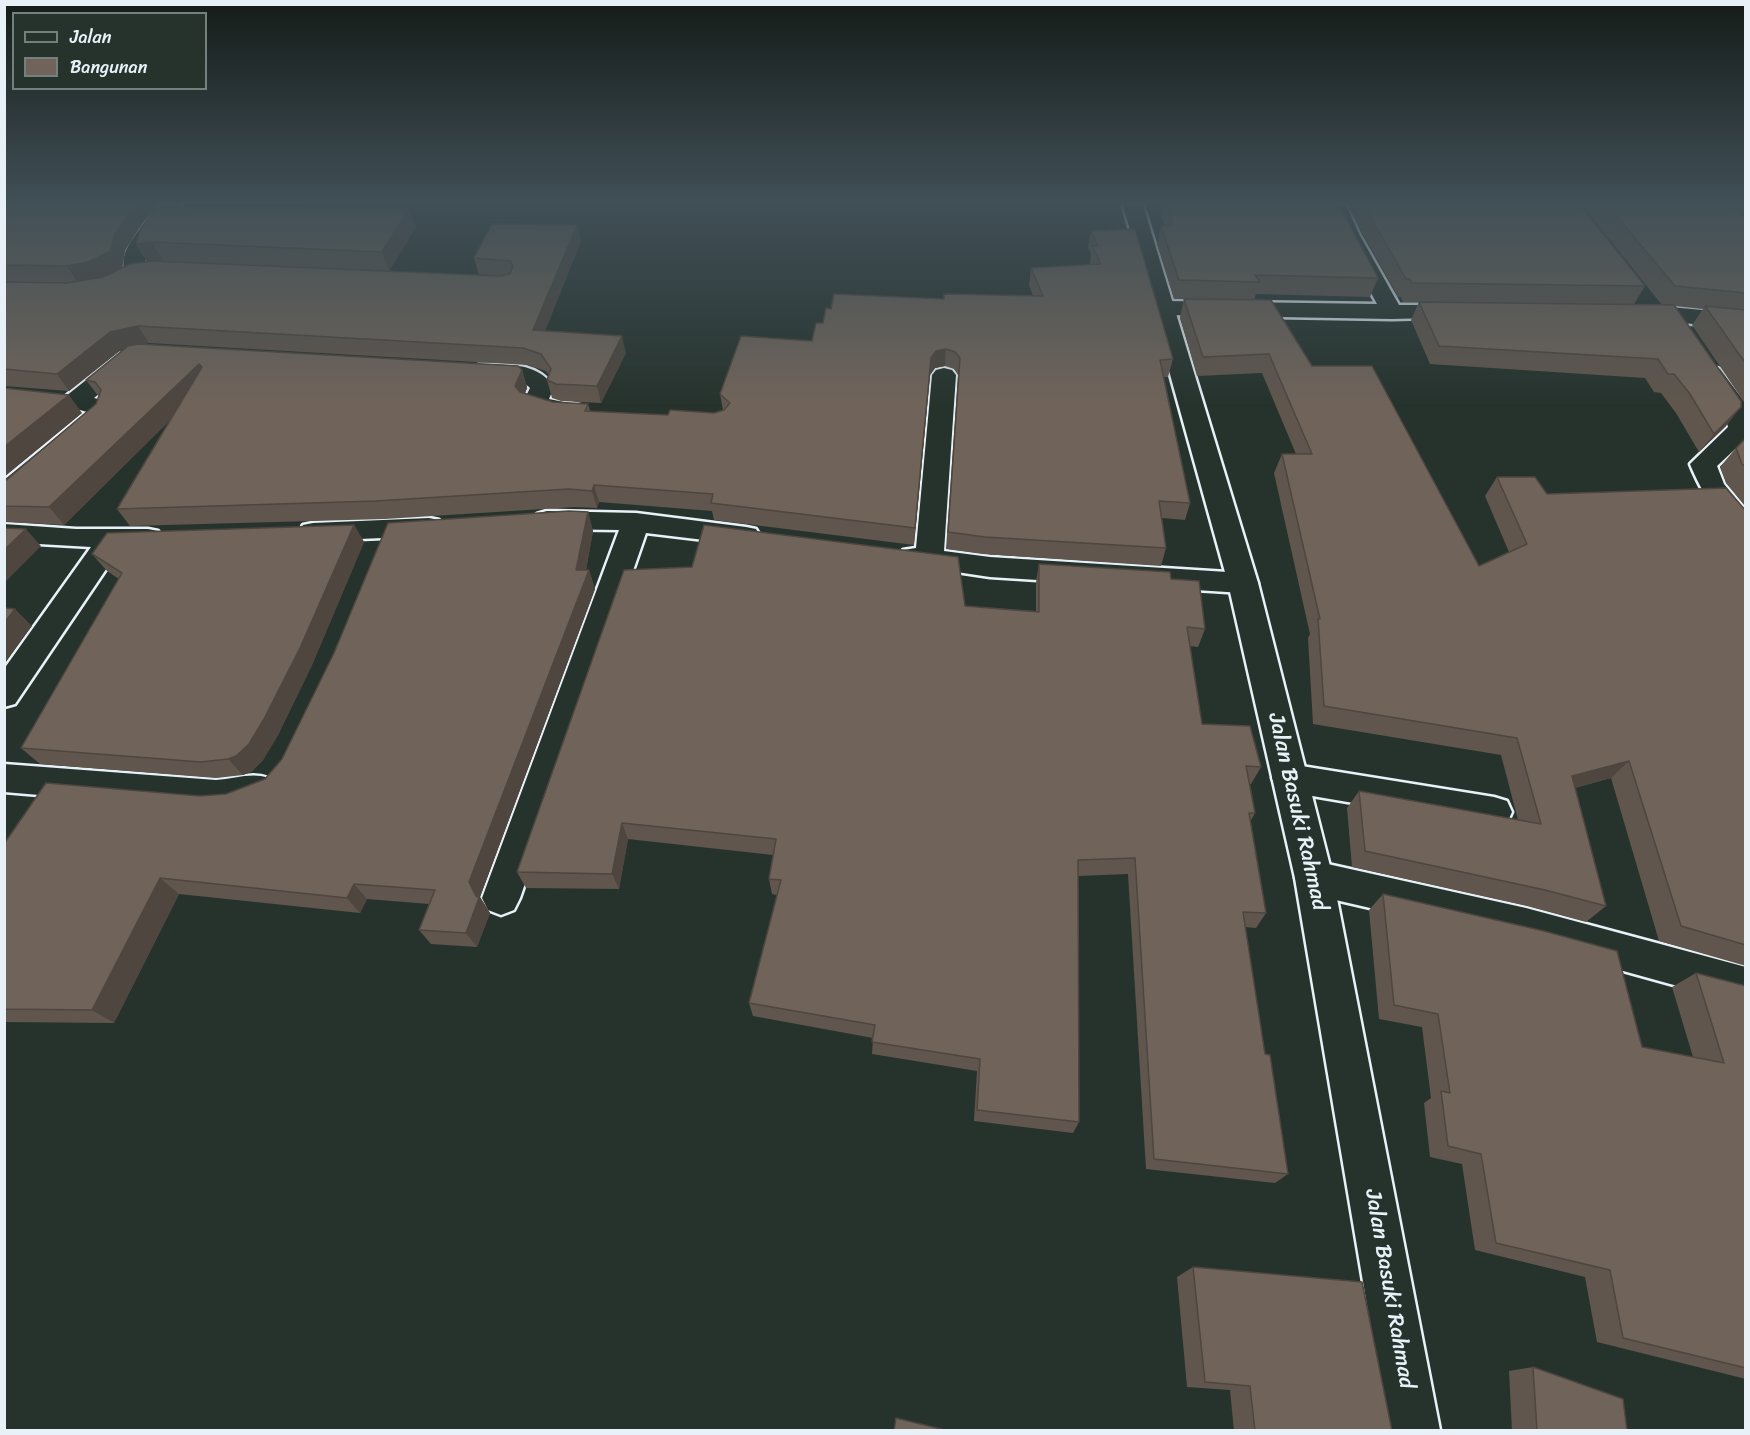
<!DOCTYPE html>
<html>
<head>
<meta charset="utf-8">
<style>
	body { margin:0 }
	#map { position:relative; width:1750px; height:1435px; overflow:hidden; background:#26332d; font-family:Sriracha,sans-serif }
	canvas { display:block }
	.frame { position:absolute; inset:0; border:6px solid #e8f1f8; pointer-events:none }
	.legend { position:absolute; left:12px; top:12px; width:195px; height:78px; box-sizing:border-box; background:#26332d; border:2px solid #747f7e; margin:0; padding:8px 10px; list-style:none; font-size:18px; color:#e8f1f8 }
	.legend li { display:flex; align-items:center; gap:12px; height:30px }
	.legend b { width:30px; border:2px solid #747f7e }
</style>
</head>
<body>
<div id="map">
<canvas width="1750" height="1435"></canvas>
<div class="frame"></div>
<ul class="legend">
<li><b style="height:8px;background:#26332d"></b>Jalan</li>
<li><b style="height:16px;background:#70645a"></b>Bangunan</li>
</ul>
</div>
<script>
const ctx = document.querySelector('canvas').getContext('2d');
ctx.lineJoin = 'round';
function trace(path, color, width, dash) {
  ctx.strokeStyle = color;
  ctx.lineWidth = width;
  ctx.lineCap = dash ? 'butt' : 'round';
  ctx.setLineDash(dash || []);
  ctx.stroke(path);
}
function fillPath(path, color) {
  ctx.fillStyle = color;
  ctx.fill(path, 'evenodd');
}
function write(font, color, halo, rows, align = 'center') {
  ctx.font = font + ' Sriracha,sans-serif';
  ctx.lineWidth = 6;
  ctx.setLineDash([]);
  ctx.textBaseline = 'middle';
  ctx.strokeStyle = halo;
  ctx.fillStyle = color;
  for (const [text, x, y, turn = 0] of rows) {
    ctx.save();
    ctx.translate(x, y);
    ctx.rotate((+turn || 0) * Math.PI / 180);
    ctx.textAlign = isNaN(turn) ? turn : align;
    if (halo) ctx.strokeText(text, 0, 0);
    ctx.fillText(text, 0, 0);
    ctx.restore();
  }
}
const street = new Path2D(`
	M 162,205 L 182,205 C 167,227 141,242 146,272 L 142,276 L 135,278 L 128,276 C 111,253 148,221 162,205 Z
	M 1326,205 L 1346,205 L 1359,234 L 1399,305 L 1459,305 L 1467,307 L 1470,312 L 1467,317 L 1392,319 L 1165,315 L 1157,313 L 1154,308 L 1157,303 L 1165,301 L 1377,304 L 1339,234 Z
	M 1637,307 L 1670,307 L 1746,314 L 1746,328 L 1629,319 L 1626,314 L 1629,309 Z
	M 127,352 L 135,354 L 139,359 L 135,364 L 94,398 L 106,401 L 112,409 L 107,420 L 14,501 L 4,504 L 4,480 L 87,412 L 66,406 L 63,401 L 66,396 L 119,354 Z
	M 479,365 C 507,365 536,361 554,387 L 549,399 L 584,406 L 587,411 L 584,416 C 568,420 533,416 523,402 L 530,388 L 528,386 L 514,379 L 471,377 L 467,372 L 471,367 Z
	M 1712,367 L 1720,369 L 1746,404 L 1746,439 L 1717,466 L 1724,484 L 1746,511 L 1746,531 C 1741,532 1736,532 1731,530 C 1717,522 1696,479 1690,464 L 1728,427 L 1722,407 L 1700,374 L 1704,369 Z
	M 944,368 L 952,370 L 956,375 L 944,551 L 990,557 L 1243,573 L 1253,576 L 1258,583 L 1253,590 L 1243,593 L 990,577 L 903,564 L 899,557 L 903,550 L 916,548 L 932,375 L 936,370 Z
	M 547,511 L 636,513 L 746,527 L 756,529 L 760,536 L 756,543 L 746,545 L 646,533 L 520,898 L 514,910 L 501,915 L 488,910 L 482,898 L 619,530 L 547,529 L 537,526 L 533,520 L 537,514 Z
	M 429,518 L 439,520 L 443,527 L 439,534 L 429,536 L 313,541 L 303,539 L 299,532 L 303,525 L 313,523 Z
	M 4,524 L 76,529 L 148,529 L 158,531 L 162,538 L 158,545 L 148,547 L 121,547 L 15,704 L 4,707 L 4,669 L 91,547 L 4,542 Z
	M 4,764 L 216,780 C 234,779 252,772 268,778 L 273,788 L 268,798 L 241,808 L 216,810 L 4,792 Z
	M 1289,764 L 1494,797 L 1507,801 L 1512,812 L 1507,823 L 1494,827 L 1289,792 L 1277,788 L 1272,778 L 1277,768 Z
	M 1314,861 L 1526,908 L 1746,967 L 1746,1005 L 1526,944 L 1314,895 L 1301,890 L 1295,878 L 1301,866 Z`);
const secondary = new Path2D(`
	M 1123,205 L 1143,205 L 1258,583 L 1333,878 L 1440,1430 L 1388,1430 L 1295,878 L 1228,583 Z`);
const wall = new Path2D(`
	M 4,205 L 141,225 L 125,250 L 122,268 L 147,262 L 136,244 L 409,209 L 416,227 L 389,271 L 479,275 L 474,258 L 577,225 L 581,241 L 545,331 L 626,353 L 601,403 L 561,401 L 552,398 L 547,380 L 549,375 L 546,371 L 528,365 L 149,343 L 141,344 L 522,370 L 527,387 L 525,394 L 553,402 L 588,404 L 590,411 L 668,415 L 714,413 L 723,410 L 720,394 L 812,341 L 831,309 L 944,299 L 1033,296 L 1029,285 L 1031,268 L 1090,265 L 1090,263 L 1091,254 L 1088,247 L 1091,231 L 1173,359 L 1168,377 L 1164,377 L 1190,503 L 1185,520 L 1162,518 L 1166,548 L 1161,566 L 983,554 L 946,549 L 958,375 L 954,369 L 945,366 L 935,368 L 930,375 L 914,545 L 714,520 L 712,511 L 599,502 L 597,508 L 575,507 L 385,519 L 130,526 L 117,509 L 170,420 L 64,525 L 4,522 L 4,482 L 96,404 L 99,397 L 86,380 L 125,348 L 122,349 L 69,391 L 4,386 Z
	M 1161,205 L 1339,205 L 1378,278 L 1370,297 L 1256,294 L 1254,300 L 1312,366 L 1479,566 L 1509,552 L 1485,496 L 1497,477 L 1547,494 L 1746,511 L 1746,966 L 1659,941 L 1611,778 L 1575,788 L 1606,906 L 1586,922 L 1527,906 L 1352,867 L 1347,808 L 1359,791 L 1518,820 L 1501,755 L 1313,724 L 1308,638 L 1310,634 L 1274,473 L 1282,454 L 1296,454 L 1262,373 L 1197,376 L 1180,317 L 1184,299 L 1174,299 L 1157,244 L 1161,226 L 1164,225 L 1161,214 L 1162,208 Z
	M 1347,205 L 1580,205 L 1645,286 L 1634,304 L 1662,305 L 1582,205 L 1746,205 L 1746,405 L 1692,325 L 1703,309 L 1675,306 L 1726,426 L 1699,452 L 1676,413 L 1661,393 L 1654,392 L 1645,378 L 1430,364 L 1411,320 L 1419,302 L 1403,302 L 1401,297 L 1398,297 Z
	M 1746,438 L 1746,507 L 1726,483 L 1720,467 L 1736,448 Z
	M 588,512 L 593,531 L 586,570 L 589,570 L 595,589 L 480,897 L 490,913 L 477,947 L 431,944 L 419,930 L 429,904 L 367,899 L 360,913 L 179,894 L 114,1023 L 4,1022 L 4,844 L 200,796 L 226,794 L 265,779 Z
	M 354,525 L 364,542 L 312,665 L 278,735 L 263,760 L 251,772 L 243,775 L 216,778 L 40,764 L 21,748 L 119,579 L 107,571 L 92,554 Z
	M 1039,564 L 1171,579 L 1205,629 L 1198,647 L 1190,646 L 1202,724 L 1261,767 L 1251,784 L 1250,784 L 1255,813 L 1250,822 L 1266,913 L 1256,928 L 1245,927 L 1265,1054 L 1288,1174 L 1275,1183 L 1146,1169 L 1128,874 L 1078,876 L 1079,1122 L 1073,1133 L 974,1121 L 977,1071 L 872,1054 L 873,1038 L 753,1016 L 749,1003 L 777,895 L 772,894 L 769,879 L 773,855 L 628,839 L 619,889 L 526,888 L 517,872 L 965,606 L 1036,611 L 1036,582 Z
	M 1383,894 L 1642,1047 L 1693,1057 L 1672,987 L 1696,973 L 1746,986 L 1746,1379 L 1597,1342 L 1585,1277 L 1475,1250 L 1462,1164 L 1430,1157 L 1424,1103 L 1431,1098 L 1422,1027 L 1379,1019 L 1369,910 Z
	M 1193,1267 L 1392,1431 L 1234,1431 L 1230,1390 L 1187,1387 L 1177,1277 Z
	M 1533,1367 L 1627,1431 L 1512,1431 L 1509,1371 Z`);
const shadedWall = new Path2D(`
	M 135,205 L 159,205 L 141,225 L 125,250 L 122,268 L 98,279 L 78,283 L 67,266 L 115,234 Z
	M 409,209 L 416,227 L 389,271 L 382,252 Z
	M 577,225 L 581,241 L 538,347 L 533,330 Z
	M 152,242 L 163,261 L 147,262 L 136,244 Z
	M 138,326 L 149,343 L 122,349 L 69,391 L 57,374 L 110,332 Z
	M 622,336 L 626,353 L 601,403 L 597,386 Z
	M 946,349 L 945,366 L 935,368 L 930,375 L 914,545 L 915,528 L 931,358 L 936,351 Z
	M 199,364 L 210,381 L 64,525 L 49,507 Z
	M 522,370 L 527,387 L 521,403 L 515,386 Z
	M 69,395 L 82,413 L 4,477 L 4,447 Z
	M 1741,407 L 1726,426 L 1699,452 L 1714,434 Z
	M 594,485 L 599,502 L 597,508 L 592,491 Z
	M 588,512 L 593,531 L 583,587 L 589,570 L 595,589 L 480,897 L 490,913 L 477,947 L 466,933 L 476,896 L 469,882 L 576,570 Z
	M 354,525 L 364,542 L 312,665 L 278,735 L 263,760 L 251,772 L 243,775 L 228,759 Z
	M 26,529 L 41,546 L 4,583 L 4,550 Z
	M 15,609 L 32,626 L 4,664 L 4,623 Z
	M 1629,761 L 1611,778 L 1555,793 L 1572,776 Z
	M 622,823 L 628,839 L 619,889 L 612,874 Z
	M 160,878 L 179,894 L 114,1023 L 92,1010 Z
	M 354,884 L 367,899 L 360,913 L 347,898 Z`);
const building = new Path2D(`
	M 4,205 L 135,205 L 115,234 L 111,251 L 88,262 L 67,266 L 4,265 Z
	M 1167,205 L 1339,205 L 1378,278 L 1255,275 L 1260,282 L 1179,280 L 1161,226 L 1173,225 Z
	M 1364,205 L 1580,205 L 1645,286 L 1411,283 L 1410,279 L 1406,279 Z
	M 1607,205 L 1732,205 L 1746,218 L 1746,293 L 1675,286 Z
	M 158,207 L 409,209 L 382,252 L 152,242 L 136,244 L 141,228 Z
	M 492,224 L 577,225 L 533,330 L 622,336 L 597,386 L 556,384 L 547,380 L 551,369 L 541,354 L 523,348 L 138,326 L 110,332 L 57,374 L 4,369 L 4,282 L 67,283 L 103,277 L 130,264 L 153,261 L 500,276 L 510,274 L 513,266 L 510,261 L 474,258 Z
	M 1135,229 L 1173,359 L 1160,360 L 1190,503 L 1159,501 L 1166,548 L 985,537 L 948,532 L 960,358 L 955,352 L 946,349 L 936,351 L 931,358 L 915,528 L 711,503 L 713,494 L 594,485 L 592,491 L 569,489 L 376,501 L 117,509 L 202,367 L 199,364 L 49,507 L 4,506 L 4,482 L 96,404 L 101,390 L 95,382 L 86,380 L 128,346 L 138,344 L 518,366 L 522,370 L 515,386 L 520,392 L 553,402 L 588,404 L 585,411 L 668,415 L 670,410 L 714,413 L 724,410 L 730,403 L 720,394 L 741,336 L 812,341 L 816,323 L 823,323 L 826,308 L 831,309 L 834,294 L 944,299 L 944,294 L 1043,296 L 1031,268 L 1101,264 L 1092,246 L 1098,246 L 1091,231 Z
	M 1184,299 L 1271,300 L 1312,366 L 1372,366 L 1479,566 L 1527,544 L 1497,477 L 1535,477 L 1547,494 L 1726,488 L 1746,511 L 1746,945 L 1681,926 L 1629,761 L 1572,776 L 1606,906 L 1545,890 L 1365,851 L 1359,791 L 1541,824 L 1517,738 L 1324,706 L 1318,619 L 1320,619 L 1282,454 L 1312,454 L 1269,354 L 1203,357 Z
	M 1419,302 L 1674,305 L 1741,401 L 1741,407 L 1714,434 L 1690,394 L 1674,374 L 1668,374 L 1658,359 L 1439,346 Z
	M 1705,306 L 1746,310 L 1746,364 Z
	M 4,388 L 69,395 L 4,447 Z
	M 1746,438 L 1746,467 L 1742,464 L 1736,448 Z
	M 569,511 L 588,512 L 576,570 L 589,570 L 469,882 L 476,896 L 479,898 L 466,933 L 419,930 L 435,890 L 354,884 L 347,898 L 160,878 L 92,1010 L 4,1009 L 4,844 L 46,783 L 200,796 L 226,794 L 265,779 L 282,759 L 334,653 L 388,523 Z
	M 354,525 L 300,648 L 264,719 L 249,744 L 236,756 L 228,759 L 201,762 L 21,748 L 122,573 L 92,554 L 107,533 Z
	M 704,525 L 958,557 L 965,606 L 1039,612 L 1039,564 L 1170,572 L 1171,579 L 1199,581 L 1205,629 L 1187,627 L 1202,724 L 1250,726 L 1261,767 L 1246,766 L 1255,813 L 1249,813 L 1266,913 L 1243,912 L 1265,1054 L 1270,1055 L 1288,1174 L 1154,1159 L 1135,858 L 1078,860 L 1079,1122 L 977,1110 L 980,1059 L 872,1042 L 875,1025 L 749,1003 L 781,880 L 769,879 L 776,839 L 622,823 L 612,874 L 517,872 L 624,570 L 692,567 Z
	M 4,528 L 26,529 L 4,550 Z
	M 4,608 L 15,609 L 4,623 Z
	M 1383,894 L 1544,931 L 1617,951 L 1642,1047 L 1724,1063 L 1696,973 L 1746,986 L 1746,1368 L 1623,1338 L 1610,1270 L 1496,1243 L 1481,1154 L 1448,1146 L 1441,1091 L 1450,1093 L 1438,1014 L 1394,1005 Z
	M 1193,1267 L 1362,1282 L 1392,1431 L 1255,1431 L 1250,1386 L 1205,1382 Z
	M 1533,1367 L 1623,1399 L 1627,1431 L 1537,1431 Z
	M 896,1418 L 949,1431 L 894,1431 Z`);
const streetNames = [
	["Jalan Basuki Rahmad",1297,812,77],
	["Jalan Basuki Rahmad",1389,1289,80]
];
trace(street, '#e8f1f8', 5);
trace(secondary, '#e8f1f8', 5);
fillPath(street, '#26332d');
fillPath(secondary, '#26332d');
fillPath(wall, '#60564d');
fillPath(shadedWall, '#4e463f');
fillPath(building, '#70645a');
trace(building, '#4e463f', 1.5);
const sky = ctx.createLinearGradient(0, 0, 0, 406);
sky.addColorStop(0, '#151c19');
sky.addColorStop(0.5, '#415057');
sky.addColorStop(1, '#41505700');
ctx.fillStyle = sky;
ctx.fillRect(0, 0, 1750, 406);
write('22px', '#e8f1f8', '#26332d', streetNames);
</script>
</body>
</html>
